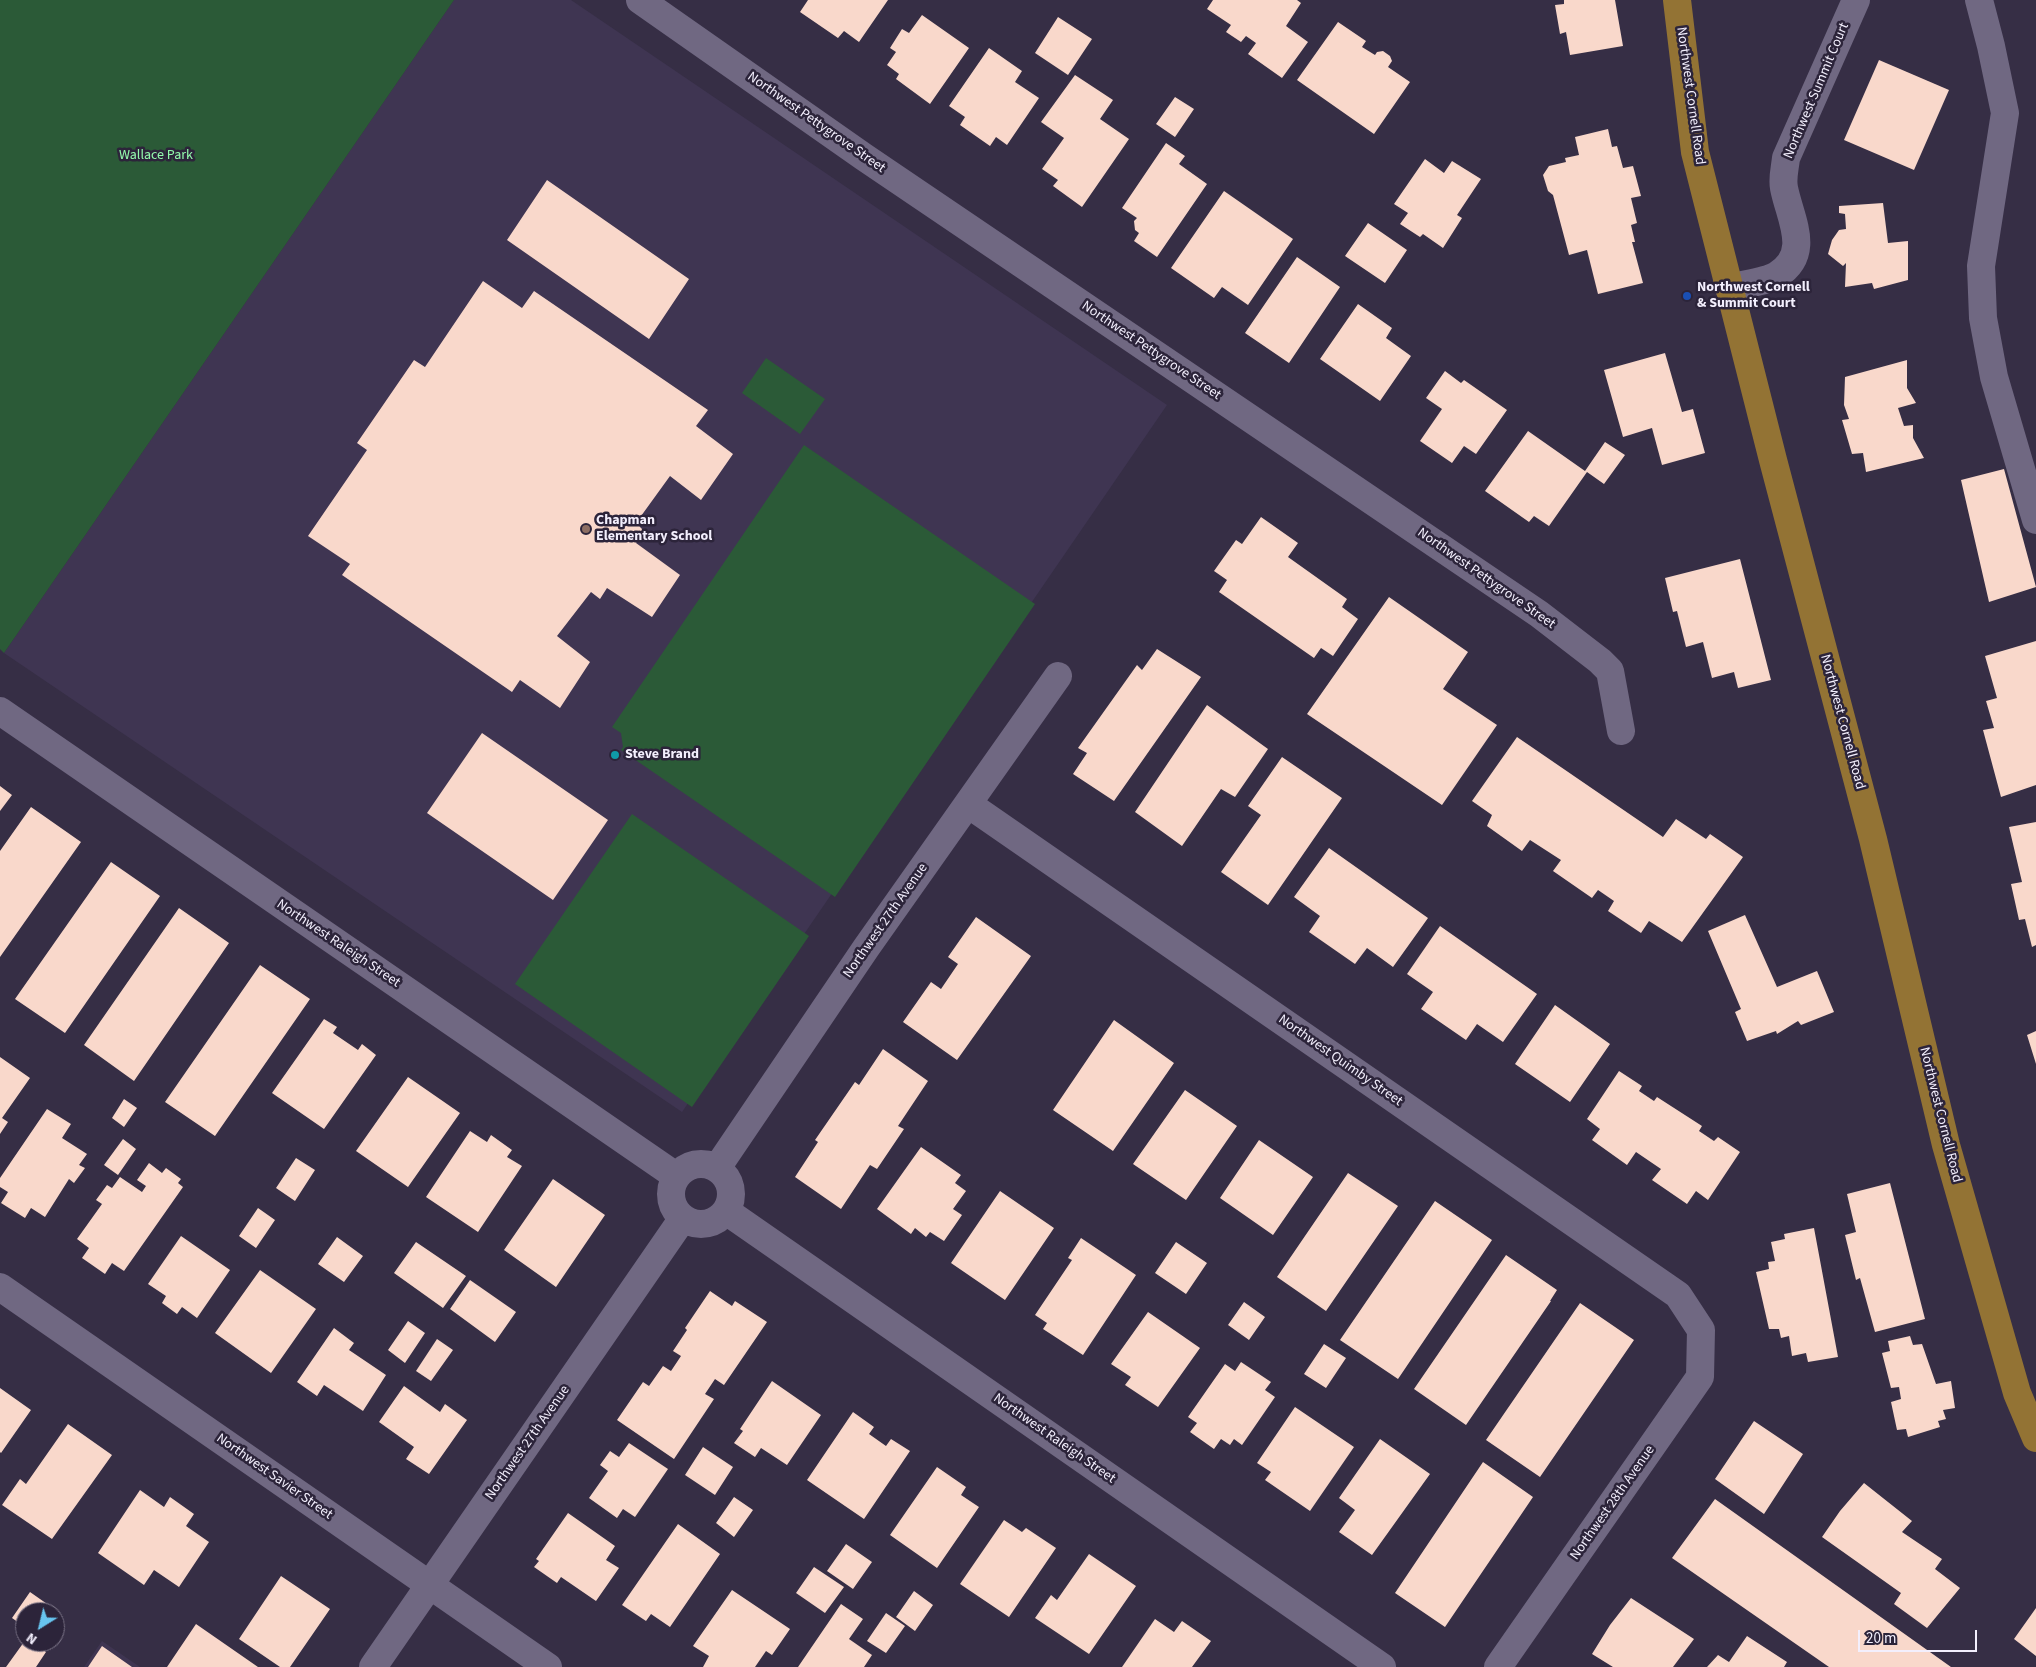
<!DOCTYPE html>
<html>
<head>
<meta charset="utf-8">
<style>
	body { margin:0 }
	#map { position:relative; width:2036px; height:1667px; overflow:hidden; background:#362e45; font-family:"Source Sans 3",sans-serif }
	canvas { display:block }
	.north { position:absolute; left:15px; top:1602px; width:50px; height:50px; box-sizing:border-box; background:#2c243a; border:1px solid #7c7588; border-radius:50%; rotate:216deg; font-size:14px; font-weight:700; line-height:20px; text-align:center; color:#f3effd }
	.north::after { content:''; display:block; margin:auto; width:18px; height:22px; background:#67c4ef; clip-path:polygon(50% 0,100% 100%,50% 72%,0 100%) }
	.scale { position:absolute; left:1858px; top:1630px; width:119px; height:22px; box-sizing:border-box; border:2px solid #f3effd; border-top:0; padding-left:6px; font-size:15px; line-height:18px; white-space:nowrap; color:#f3effd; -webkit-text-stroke:4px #2c243a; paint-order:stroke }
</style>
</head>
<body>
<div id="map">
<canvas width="2036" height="1667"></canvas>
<div class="north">N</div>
<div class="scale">20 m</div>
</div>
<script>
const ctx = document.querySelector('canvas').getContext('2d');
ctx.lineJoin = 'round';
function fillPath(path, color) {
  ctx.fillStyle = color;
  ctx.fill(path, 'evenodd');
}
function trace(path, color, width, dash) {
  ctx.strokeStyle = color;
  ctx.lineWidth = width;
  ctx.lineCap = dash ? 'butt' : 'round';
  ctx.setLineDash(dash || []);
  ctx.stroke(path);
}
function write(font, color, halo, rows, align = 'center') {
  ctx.font = font + ' "Source Sans 3",sans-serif';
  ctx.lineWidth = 5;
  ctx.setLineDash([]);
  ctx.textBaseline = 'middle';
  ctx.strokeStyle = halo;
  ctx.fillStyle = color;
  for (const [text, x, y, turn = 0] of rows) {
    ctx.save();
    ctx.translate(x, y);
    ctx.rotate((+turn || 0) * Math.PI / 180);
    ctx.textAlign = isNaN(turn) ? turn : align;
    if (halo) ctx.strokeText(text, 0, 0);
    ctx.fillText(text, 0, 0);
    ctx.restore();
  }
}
const built = new Path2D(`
	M 454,0 L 571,0 L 1167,405 L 682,1112 L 4,653 Z
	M 102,1641 L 140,1667 L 84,1667 Z`);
const green = new Path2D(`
	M 0,0 L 454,0 L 4,653 L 0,649 Z
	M 766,358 L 825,399 L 800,434 L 742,393 Z
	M 804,445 L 1035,604 L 835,897 L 621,750 L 623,747 L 621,733 L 612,727 Z
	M 632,814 L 809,936 L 692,1107 L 515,984 Z`);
const building = new Path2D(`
	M 808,0 L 888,0 L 859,42 L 844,31 L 838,38 L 800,12 Z
	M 1213,0 L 1297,0 L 1301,3 L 1286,26 L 1308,42 L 1282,78 L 1248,54 L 1256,43 L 1246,36 L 1241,42 L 1226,32 L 1231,25 L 1207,9 Z
	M 1564,0 L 1615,0 L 1623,46 L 1570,55 L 1566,32 L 1560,34 L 1555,5 L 1564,4 Z
	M 922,15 L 969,48 L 930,104 L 896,79 L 899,74 L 887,65 L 896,52 L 890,48 L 902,29 L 909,33 Z
	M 1058,17 L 1092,39 L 1068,75 L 1035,53 Z
	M 1338,22 L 1366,41 L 1362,47 L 1375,55 L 1377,52 L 1383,51 L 1390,56 L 1392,61 L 1388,67 L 1410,82 L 1374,134 L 1297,80 Z
	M 989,48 L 1022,71 L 1015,82 L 1039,98 L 1007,145 L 996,137 L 990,146 L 960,125 L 965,117 L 949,106 Z
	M 1879,60 L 1949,90 L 1914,170 L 1844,140 Z
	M 1075,75 L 1113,100 L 1100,119 L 1129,139 L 1082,207 L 1053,186 L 1058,180 L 1042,169 L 1064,138 L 1041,122 Z
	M 1175,97 L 1194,109 L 1175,137 L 1156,124 Z
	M 1608,129 L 1612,147 L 1617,146 L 1623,168 L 1633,166 L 1641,196 L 1631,198 L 1637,223 L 1631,225 L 1635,242 L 1632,242 L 1643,283 L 1598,294 L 1587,250 L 1569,255 L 1553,195 L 1548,191 L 1543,175 L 1549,166 L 1566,162 L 1565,158 L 1579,155 L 1575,137 Z
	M 1166,143 L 1185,156 L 1179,164 L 1207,184 L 1157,257 L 1134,241 L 1139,233 L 1135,230 L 1134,221 L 1137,218 L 1122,208 Z
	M 1425,159 L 1444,173 L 1452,161 L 1481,179 L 1457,215 L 1462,218 L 1443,248 L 1423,234 L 1420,237 L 1400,224 L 1408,213 L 1394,204 Z
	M 547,180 L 689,279 L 649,339 L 507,240 Z
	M 1224,191 L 1293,239 L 1248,305 L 1222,287 L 1214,298 L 1171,268 Z
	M 1883,203 L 1888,243 L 1908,241 L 1908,280 L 1874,289 L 1872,283 L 1845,287 L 1846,263 L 1843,266 L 1828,254 L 1832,240 L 1839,230 L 1846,229 L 1845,214 L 1839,213 L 1839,206 Z
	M 1368,223 L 1407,250 L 1385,283 L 1345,256 Z
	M 1297,257 L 1340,287 L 1289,363 L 1245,333 Z
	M 483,281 L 522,308 L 534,291 L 708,410 L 696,426 L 733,454 L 701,500 L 670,476 L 636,523 L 644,531 L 636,543 L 680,575 L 652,617 L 607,588 L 600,599 L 591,592 L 557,636 L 590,662 L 560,708 L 520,680 L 512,692 L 342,575 L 350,564 L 308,536 L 367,450 L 357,443 L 414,360 L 425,367 Z
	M 1358,304 L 1392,328 L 1386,338 L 1411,356 L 1380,401 L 1320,359 Z
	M 1665,353 L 1682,412 L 1693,409 L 1705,453 L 1662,465 L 1652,428 L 1623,437 L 1604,370 Z
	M 1907,360 L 1907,388 L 1916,403 L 1898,408 L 1904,426 L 1913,425 L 1913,438 L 1924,458 L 1866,472 L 1863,453 L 1852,454 L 1842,420 L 1849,419 L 1844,405 L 1845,377 Z
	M 1445,371 L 1461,383 L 1464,380 L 1507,410 L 1476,454 L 1464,446 L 1452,463 L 1420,441 L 1442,409 L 1426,398 Z
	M 1528,431 L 1585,471 L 1605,442 L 1625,455 L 1604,484 L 1587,472 L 1549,526 L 1534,516 L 1529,522 L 1485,491 Z
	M 2004,469 L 2036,587 L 1989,602 L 1961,480 Z
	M 1261,517 L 1298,543 L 1288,557 L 1347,599 L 1342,607 L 1358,619 L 1333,656 L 1321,648 L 1314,658 L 1219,592 L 1227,580 L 1214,571 L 1236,540 L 1242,544 Z
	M 1740,559 L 1771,680 L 1738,688 L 1734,672 L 1712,678 L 1703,642 L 1686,647 L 1677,611 L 1673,612 L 1665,578 Z
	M 1389,597 L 1468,652 L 1443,689 L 1497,725 L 1442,805 L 1307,714 Z
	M 2036,641 L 2036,785 L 2001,797 L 1983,730 L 1994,728 L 1986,701 L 1997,698 L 1985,656 Z
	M 1157,649 L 1201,677 L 1114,801 L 1073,774 L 1087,753 L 1078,748 L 1137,665 L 1142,670 Z
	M 1207,705 L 1268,749 L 1235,797 L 1221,789 L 1182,846 L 1135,812 Z
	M 482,733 L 608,820 L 553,900 L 427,813 Z
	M 1517,737 L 1663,837 L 1676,819 L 1706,839 L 1710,834 L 1743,857 L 1682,942 L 1649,921 L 1641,933 L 1608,911 L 1614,901 L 1598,890 L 1592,898 L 1553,871 L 1561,860 L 1530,840 L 1522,851 L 1487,826 L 1492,815 L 1472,801 Z
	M 1282,757 L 1342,798 L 1268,905 L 1221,872 L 1261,815 L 1248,806 Z
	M 0,786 L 12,795 L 0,811 Z
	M 31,807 L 81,842 L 0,957 L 0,851 Z
	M 2036,822 L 2036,945 L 2032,947 L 2025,919 L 2019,920 L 2011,884 L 2022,882 L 2009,827 Z
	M 1329,848 L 1428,918 L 1393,967 L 1367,948 L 1355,964 L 1309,932 L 1320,916 L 1294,897 Z
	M 111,862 L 160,896 L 65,1033 L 15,999 Z
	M 179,908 L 229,943 L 134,1081 L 84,1045 Z
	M 1745,915 L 1777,987 L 1817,971 L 1834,1012 L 1801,1025 L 1798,1021 L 1777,1034 L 1776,1031 L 1747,1041 L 1735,1012 L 1741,1009 L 1708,931 Z
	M 976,917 L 1031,956 L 957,1060 L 903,1022 L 931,982 L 941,989 L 958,964 L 948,957 Z
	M 1440,926 L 1537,994 L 1503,1042 L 1477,1024 L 1466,1040 L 1421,1009 L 1433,992 L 1407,974 Z
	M 260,965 L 310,999 L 215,1136 L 165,1102 Z
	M 1555,1005 L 1610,1044 L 1570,1102 L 1515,1064 Z
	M 324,1019 L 337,1027 L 333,1033 L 358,1050 L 362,1044 L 376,1055 L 324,1129 L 272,1093 Z
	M 1114,1020 L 1174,1063 L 1113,1151 L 1053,1110 Z
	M 2036,1031 L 2036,1064 L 2027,1035 Z
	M 883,1049 L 928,1081 L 898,1126 L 904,1129 L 877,1169 L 870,1165 L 841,1209 L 795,1177 L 818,1142 L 815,1140 L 855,1082 L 859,1085 Z
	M 0,1057 L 30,1078 L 2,1118 L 8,1122 L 0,1134 Z
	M 1619,1071 L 1642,1086 L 1639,1091 L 1654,1101 L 1657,1097 L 1702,1126 L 1699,1131 L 1714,1141 L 1718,1137 L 1740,1152 L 1708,1200 L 1696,1191 L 1687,1204 L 1652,1180 L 1661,1169 L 1636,1152 L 1627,1165 L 1592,1140 L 1600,1129 L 1587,1119 Z
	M 408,1077 L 460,1113 L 408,1187 L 356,1151 Z
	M 1185,1090 L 1237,1126 L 1186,1200 L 1133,1164 Z
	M 124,1099 L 137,1108 L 124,1127 L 112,1118 Z
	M 47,1109 L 71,1124 L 62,1138 L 87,1154 L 79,1165 L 85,1168 L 74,1183 L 69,1179 L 45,1217 L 31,1208 L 25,1218 L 1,1203 L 8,1192 L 0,1187 L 0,1178 Z
	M 470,1131 L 487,1142 L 491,1135 L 512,1150 L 507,1157 L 522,1166 L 478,1232 L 426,1197 Z
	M 123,1139 L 136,1149 L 118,1175 L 104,1165 Z
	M 1259,1140 L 1313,1177 L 1273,1235 L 1220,1198 Z
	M 921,1147 L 961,1175 L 955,1183 L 966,1191 L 953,1209 L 962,1215 L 944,1241 L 930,1232 L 926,1237 L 915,1228 L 911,1234 L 877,1209 Z
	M 296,1158 L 315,1170 L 295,1201 L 276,1188 Z
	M 149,1163 L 162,1173 L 166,1168 L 181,1179 L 178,1183 L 183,1187 L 124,1271 L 112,1263 L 105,1274 L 82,1258 L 89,1248 L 77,1239 L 102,1204 L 96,1200 L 107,1185 L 112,1188 L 120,1177 L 142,1192 L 146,1186 L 137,1180 Z
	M 1348,1173 L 1398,1206 L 1326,1311 L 1277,1277 Z
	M 553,1179 L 605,1215 L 556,1287 L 504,1250 Z
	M 1890,1183 L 1925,1319 L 1875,1332 L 1860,1278 L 1856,1280 L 1845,1235 L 1856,1232 L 1847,1194 Z
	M 1000,1191 L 1054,1228 L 1005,1300 L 951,1263 Z
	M 1435,1201 L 1492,1240 L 1398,1379 L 1340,1340 Z
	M 258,1208 L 275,1220 L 256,1248 L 239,1236 Z
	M 1814,1228 L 1838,1357 L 1808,1362 L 1806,1353 L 1792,1356 L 1789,1336 L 1781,1338 L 1779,1329 L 1769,1329 L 1756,1272 L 1769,1269 L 1768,1262 L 1775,1261 L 1771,1242 L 1785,1239 L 1784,1234 Z
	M 181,1236 L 230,1270 L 197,1318 L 182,1307 L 177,1314 L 162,1303 L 166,1296 L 148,1284 Z
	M 337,1237 L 363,1256 L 344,1282 L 318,1264 Z
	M 1081,1238 L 1136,1275 L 1083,1355 L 1043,1329 L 1047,1323 L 1035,1315 L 1072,1260 L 1068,1258 Z
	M 416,1242 L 466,1276 L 443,1308 L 394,1273 Z
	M 1176,1242 L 1207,1263 L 1186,1294 L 1155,1273 Z
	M 1506,1255 L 1557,1290 L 1550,1301 L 1551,1301 L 1466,1425 L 1414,1389 Z
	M 260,1270 L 316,1309 L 271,1373 L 215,1333 Z
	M 470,1280 L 516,1312 L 495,1342 L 450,1309 Z
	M 710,1291 L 732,1306 L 735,1301 L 767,1322 L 724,1385 L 715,1379 L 705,1394 L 714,1399 L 674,1459 L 617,1420 L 643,1382 L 649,1386 L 663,1366 L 671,1371 L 681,1356 L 673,1351 L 687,1330 L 685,1328 Z
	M 1244,1302 L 1265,1317 L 1249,1340 L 1228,1325 Z
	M 1580,1303 L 1634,1340 L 1540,1477 L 1486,1440 Z
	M 1148,1312 L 1200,1348 L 1158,1407 L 1125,1385 L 1131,1377 L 1111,1364 Z
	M 408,1321 L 425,1333 L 405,1363 L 388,1350 Z
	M 334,1328 L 354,1343 L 349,1350 L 386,1375 L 363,1411 L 324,1385 L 317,1396 L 297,1382 Z
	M 1910,1336 L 1913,1345 L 1922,1344 L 1936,1384 L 1951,1381 L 1955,1408 L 1943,1410 L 1946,1419 L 1938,1421 L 1940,1427 L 1908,1437 L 1906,1429 L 1897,1430 L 1891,1402 L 1901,1399 L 1899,1387 L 1891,1388 L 1882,1353 L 1890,1351 L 1888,1341 Z
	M 437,1339 L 453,1350 L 431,1381 L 416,1371 Z
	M 1324,1344 L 1346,1358 L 1326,1388 L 1304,1374 Z
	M 1241,1362 L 1271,1382 L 1265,1390 L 1275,1397 L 1242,1445 L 1234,1439 L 1230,1445 L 1221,1439 L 1214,1449 L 1190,1432 L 1197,1423 L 1188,1417 L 1225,1364 L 1235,1371 Z
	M 772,1381 L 821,1415 L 787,1465 L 761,1448 L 755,1457 L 734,1443 L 743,1431 L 740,1429 Z
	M 404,1386 L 440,1412 L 445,1404 L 467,1420 L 429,1474 L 406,1459 L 414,1447 L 379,1422 Z
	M 0,1388 L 31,1410 L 1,1453 L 0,1452 Z
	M 1295,1407 L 1354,1447 L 1310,1511 L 1265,1480 L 1271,1472 L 1257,1463 Z
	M 853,1412 L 874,1427 L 869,1434 L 886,1446 L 891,1439 L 910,1451 L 864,1519 L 807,1480 Z
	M 1754,1421 L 1803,1454 L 1764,1514 L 1715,1479 Z
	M 68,1424 L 112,1455 L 52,1539 L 2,1505 L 20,1479 L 26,1484 Z
	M 1380,1439 L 1430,1474 L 1372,1555 L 1339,1532 L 1355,1510 L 1339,1498 Z
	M 629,1443 L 668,1469 L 635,1517 L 623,1509 L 617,1518 L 589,1498 L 608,1471 L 600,1465 L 610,1451 L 619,1457 Z
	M 703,1447 L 733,1467 L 715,1495 L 685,1475 Z
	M 1483,1462 L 1533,1497 L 1445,1627 L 1395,1593 Z
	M 937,1467 L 966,1487 L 961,1495 L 979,1507 L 937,1568 L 890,1535 Z
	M 1864,1483 L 1912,1521 L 1902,1532 L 1942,1559 L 1935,1569 L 1960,1588 L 1927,1628 L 1894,1604 L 1901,1593 L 1822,1537 L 1840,1511 Z
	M 140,1490 L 164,1507 L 170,1497 L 194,1514 L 186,1526 L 209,1542 L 179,1587 L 154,1570 L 144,1585 L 98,1553 Z
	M 734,1497 L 753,1510 L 734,1537 L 716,1523 Z
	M 1715,1499 L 1951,1667 L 1829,1667 L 1672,1558 Z
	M 568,1513 L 615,1546 L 606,1560 L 619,1568 L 596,1601 L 561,1577 L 557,1583 L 534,1567 L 539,1561 L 536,1559 Z
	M 1004,1520 L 1022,1532 L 1026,1528 L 1056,1548 L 1009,1617 L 960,1584 Z
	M 678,1524 L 720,1554 L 670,1627 L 651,1614 L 646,1621 L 622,1605 Z
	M 846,1544 L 872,1562 L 853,1589 L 827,1571 Z
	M 1089,1554 L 1136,1586 L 1089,1654 L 1035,1618 L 1051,1595 L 1057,1600 Z
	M 814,1567 L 844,1587 L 825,1613 L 796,1593 Z
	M 281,1576 L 330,1609 L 290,1667 L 280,1667 L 239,1639 Z
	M 732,1590 L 790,1629 L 772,1655 L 766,1651 L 755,1667 L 703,1667 L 709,1656 L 693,1646 Z
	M 914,1591 L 933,1605 L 915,1631 L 896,1617 Z
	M 30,1592 L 50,1606 L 46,1612 L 25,1612 L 25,1627 L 12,1618 Z
	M 1631,1598 L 1694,1639 L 1673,1667 L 1613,1667 L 1592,1654 L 1610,1625 Z
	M 841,1604 L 863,1619 L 849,1639 L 872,1655 L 864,1667 L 798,1667 Z
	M 2036,1608 L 2036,1656 L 2014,1639 Z
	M 886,1613 L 905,1626 L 886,1653 L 867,1641 Z
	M 1155,1619 L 1174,1632 L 1182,1621 L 1211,1641 L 1192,1667 L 1122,1667 Z
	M 196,1624 L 258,1667 L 167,1667 Z
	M 1747,1636 L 1787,1662 L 1784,1667 L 1707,1667 L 1718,1655 L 1729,1662 Z
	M 24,1642 L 33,1642 L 46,1652 L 36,1667 L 6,1667 Z
	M 102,1646 L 132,1667 L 88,1667 Z`);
const minor = new Path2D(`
	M 640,0 L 864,157 L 1539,614 L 1600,661 L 1610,671 L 1621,731
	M 1979,0 L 1991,46 L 2005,113 L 1981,266 L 1983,318 L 1994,377 L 2036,520
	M 1729,288 C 1742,284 1766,282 1777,275 C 1812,253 1790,219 1784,188 C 1782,178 1785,168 1786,158 L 1856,0
	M 0,711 L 676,1176
	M 968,804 L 1678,1295 L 1701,1330 L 1700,1377 L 1498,1667
	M671 1194a30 30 0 1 1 60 0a30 30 0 1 1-60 0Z
	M 717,1168 L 866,948 L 1058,676
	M 726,1211 L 1382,1667
	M 0,1287 L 548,1667
	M 373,1667 L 683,1218`);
const major = new Path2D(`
	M 1677,0 L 1695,152 L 1773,460 L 1873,839 L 1946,1145 L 2017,1393 L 2036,1438`);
const markers = [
	[1687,296,5,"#1a4fb4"],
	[586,529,5,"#8d6e63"],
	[615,755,5,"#0f9aa8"]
];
const streetNames = [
	["Northwest Summit Court",1817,91,-67],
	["Northwest Cornell Road",1690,96,82],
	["Northwest Pettygrove Street",816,123,35],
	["Northwest Pettygrove Street",1151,351,34],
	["Northwest Pettygrove Street",1486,579,35],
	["Northwest Cornell Road",1842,722,75],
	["Northwest 27th Avenue",886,921,-55],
	["Northwest Raleigh Street",338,944,34],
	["Northwest Quimby Street",1340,1061,35],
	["Northwest Cornell Road",1940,1115,76],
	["Northwest Raleigh Street",1054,1439,35],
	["Northwest 27th Avenue",528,1443,-55],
	["Northwest Savier Street",274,1477,35],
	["Northwest 28th Avenue",1613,1503,-55]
];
const parkNames = [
	["Wallace Park",156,156]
];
const poiNames = [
	["Northwest Cornell",1697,288],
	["& Summit Court",1697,304],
	["Chapman",596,521],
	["Elementary School",596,537],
	["Steve Brand",625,755]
];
fillPath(built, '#3f3552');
fillPath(green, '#2b5a37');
fillPath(building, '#f9d8cb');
trace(minor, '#706882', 28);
trace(major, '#937334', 28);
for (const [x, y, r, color] of markers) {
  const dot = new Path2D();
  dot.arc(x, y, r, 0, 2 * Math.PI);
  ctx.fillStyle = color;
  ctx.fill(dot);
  trace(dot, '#2c243a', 2);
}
write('14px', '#f3effd', '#2c243a', streetNames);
write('14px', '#93f9ac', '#2c243a', parkNames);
write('bold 14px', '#f3effd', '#2c243a', poiNames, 'left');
</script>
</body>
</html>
